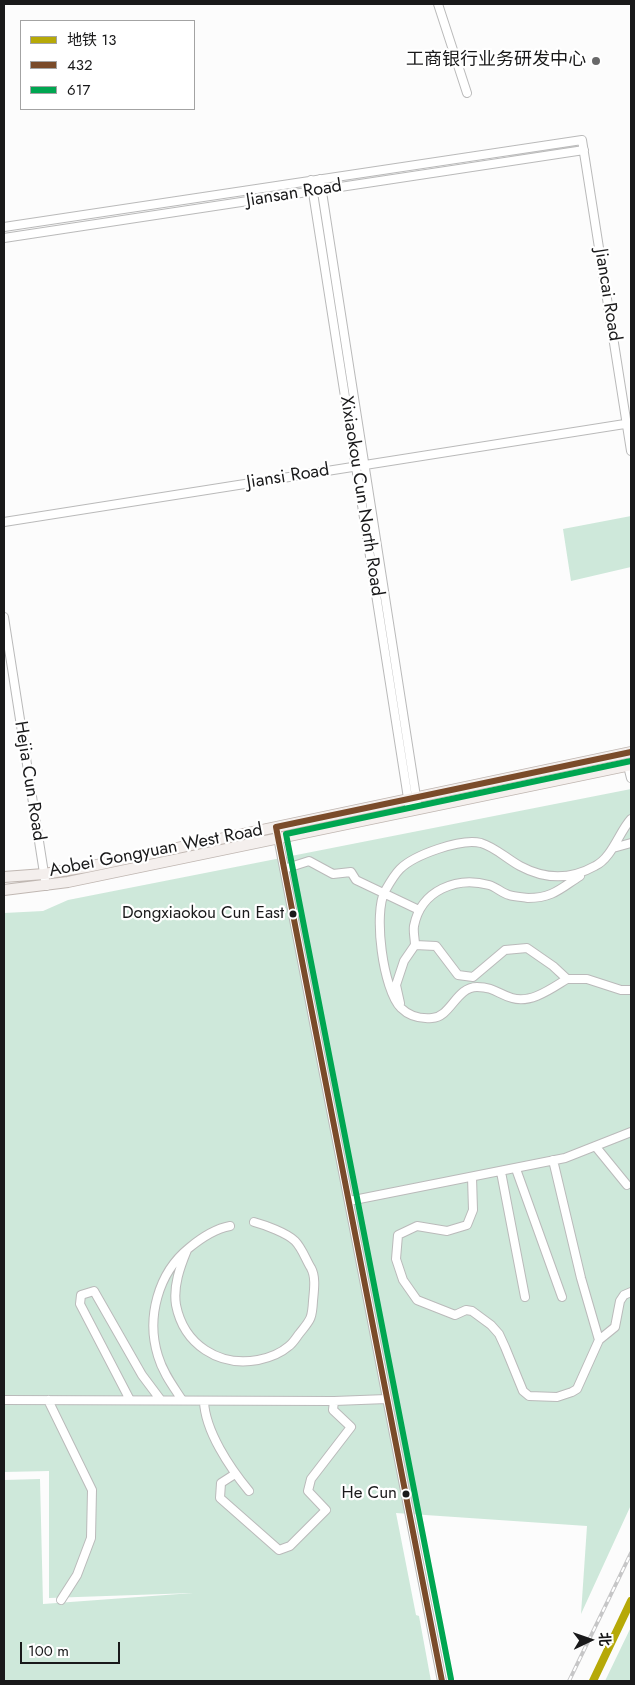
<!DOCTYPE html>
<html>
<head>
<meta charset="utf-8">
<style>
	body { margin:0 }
	#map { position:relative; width:635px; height:1685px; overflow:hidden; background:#fcfcfc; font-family:Jost,"Noto Sans SC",sans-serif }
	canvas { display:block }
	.frame { position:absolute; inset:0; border:5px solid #19191a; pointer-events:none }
	.legend { position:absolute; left:20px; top:20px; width:175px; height:90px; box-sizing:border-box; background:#fff; border:1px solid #a3a3a3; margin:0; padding:6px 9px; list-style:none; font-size:15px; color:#19191a }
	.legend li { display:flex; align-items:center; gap:10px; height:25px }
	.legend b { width:25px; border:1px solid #a3a3a3 }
	.north { position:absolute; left:565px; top:1615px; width:50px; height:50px; -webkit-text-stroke:4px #fff; paint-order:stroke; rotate:87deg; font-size:14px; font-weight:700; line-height:20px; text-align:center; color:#19191a }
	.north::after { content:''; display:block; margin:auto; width:18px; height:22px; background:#19191a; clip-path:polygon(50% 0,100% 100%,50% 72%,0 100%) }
	.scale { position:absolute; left:20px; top:1642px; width:100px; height:22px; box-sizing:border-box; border:2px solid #19191a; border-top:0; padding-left:6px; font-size:15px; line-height:18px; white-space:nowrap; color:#19191a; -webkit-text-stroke:4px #fff; paint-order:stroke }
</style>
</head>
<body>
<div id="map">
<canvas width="635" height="1685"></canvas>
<div class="frame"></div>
<ul class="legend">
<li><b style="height:6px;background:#b6a908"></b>地铁 13</li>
<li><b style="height:6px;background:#7a4b2a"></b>432</li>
<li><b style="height:6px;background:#00a651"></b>617</li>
</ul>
<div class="north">北</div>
<div class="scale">100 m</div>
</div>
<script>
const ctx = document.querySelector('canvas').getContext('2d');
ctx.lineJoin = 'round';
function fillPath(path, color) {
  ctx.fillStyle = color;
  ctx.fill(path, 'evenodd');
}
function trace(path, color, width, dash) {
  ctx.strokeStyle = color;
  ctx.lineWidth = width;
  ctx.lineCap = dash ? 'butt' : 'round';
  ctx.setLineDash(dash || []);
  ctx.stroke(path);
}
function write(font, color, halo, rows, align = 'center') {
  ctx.font = font + ' Jost,"Noto Sans SC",sans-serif';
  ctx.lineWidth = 4.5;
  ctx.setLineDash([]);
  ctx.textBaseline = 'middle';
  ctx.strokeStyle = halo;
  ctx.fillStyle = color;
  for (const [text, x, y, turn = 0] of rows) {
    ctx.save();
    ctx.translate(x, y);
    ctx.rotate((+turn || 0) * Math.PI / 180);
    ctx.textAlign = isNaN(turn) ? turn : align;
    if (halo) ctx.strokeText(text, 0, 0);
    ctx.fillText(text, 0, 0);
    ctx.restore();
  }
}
const green = new Path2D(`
	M 631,516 L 631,567 L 571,581 L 563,529 Z
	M 631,789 L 631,1505 L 581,1614 L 587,1526 L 396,1513 L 416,1615 L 419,1616 L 431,1681 L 4,1681 L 4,1480 L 40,1479 L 43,1604 L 193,1593 L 49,1598 L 49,1471 L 4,1472 L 4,913 L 43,911 L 68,900 Z
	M 631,1627 L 631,1681 L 605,1681 Z`);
const minor = new Path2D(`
	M 438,4 L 467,93
	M 320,179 L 417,803
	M 311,180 L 410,811
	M 4,227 L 582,140 L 631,451
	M 4,238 L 584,150
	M 4,522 L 631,423
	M 4,617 L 46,886
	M 628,766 L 631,778
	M 276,827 L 442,1681
	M 613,848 L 631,843
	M 284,869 L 309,861 L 333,874 L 351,872 L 356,880 L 419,910
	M 415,945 C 415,939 413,932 414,926 C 421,890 457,876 489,885 C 496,887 502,893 509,895 C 515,897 523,897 528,898 C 553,898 561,888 580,876
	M 567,979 C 552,988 531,1004 512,998 C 498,994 494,987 477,987 C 456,987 451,1017 432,1018 C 420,1019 409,1016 401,1008 C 383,990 373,913 385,891 C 389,884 394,875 400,869 C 414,855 461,838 481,843 C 495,847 507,859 520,866 C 546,880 570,880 595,866 C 612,858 619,832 631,819
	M 400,1003 L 396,985 L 404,961 L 415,945 L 436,946 L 458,975 L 473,977 L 505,950 L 527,948 L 553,966 L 567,979 L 587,979 L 621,990 L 631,990
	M 596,1147 L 627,1185
	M 553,1160 L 581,1278 L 599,1340
	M 516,1169 L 562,1297
	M 501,1172 L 525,1297
	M 472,1177 L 473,1210 L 467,1225 L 447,1231 L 417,1226 L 398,1235 L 396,1259 L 403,1280 L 417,1300 L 455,1315 L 466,1310 L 472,1311 L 491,1325 L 499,1334 L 505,1347 L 523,1391 L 529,1396 L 557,1397 L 572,1392 L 577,1389 L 599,1340 L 615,1327 L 620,1301 L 624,1295 L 631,1292
	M 349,1201 L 565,1158 L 631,1132
	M 187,1250 C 180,1267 173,1286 176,1305 C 184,1345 219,1367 258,1360 C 268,1358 281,1353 289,1346 C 293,1343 296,1338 299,1334 C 310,1320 312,1320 313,1301 C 314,1290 316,1277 311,1268 C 306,1260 302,1248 295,1241 C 287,1233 265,1225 254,1222
	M 4,1400 L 334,1401 L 387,1399
	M 48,1400 L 92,1490 L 91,1538 L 77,1575 L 61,1600
	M 130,1400 L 80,1304 L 81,1295 L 94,1291 L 142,1375 L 160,1399
	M 182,1400 C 173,1386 163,1373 158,1356 C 146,1318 158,1273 189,1248 C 201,1238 214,1229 230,1226
	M 204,1401 C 205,1431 230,1468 249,1491
	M 235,1474 L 221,1483 L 220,1498 L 279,1550 L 290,1546 L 326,1510 L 308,1491 L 311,1479 L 351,1427 L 333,1410 L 334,1401`);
const major = new Path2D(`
	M 4,877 L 44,874 L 87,867 L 631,752
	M 4,890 L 68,882 L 631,765`);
const rail = new Path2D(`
	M 569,1681 L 631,1553`);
const bus1 = new Path2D(`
	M 442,1681 L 276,827 L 631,752`);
const bus2 = new Path2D(`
	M 451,1679 L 286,834 L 631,761`);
const metro1 = new Path2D(`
	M 593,1681 L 631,1601`);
const markers = [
	[596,61,5,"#686869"],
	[293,914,4.5,"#19191a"],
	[406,1494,4.5,"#19191a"]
];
const busNames = [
	["Dongxiaokou Cun East",284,914],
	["He Cun",397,1494]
];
const poiNames = [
	["工商银行业务研发中心",586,61]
];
const streetNames = [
	["Jiansan Road",294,194,-9],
	["Jiancai Road",607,295,81],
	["Jiansi Road",288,477,-9],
	["Xixiaokou Cun North Road",361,496,81],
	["Hejia Cun Road",29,781,81],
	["Aobei Gongyuan West Road",156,851,-11]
];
fillPath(green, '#cee8da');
trace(minor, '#bababa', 10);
trace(major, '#c0b7b2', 12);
trace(minor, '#fff', 8);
trace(major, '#f4efed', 10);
trace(rail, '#c6c6c7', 4);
trace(rail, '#fff', 2, [5.5]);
trace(bus1, '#7a4b2a', 6);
trace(bus2, '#00a651', 6);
trace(metro1, '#b6a908', 8);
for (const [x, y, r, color] of markers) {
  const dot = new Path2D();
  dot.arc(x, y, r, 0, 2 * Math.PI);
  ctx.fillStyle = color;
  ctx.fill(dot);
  trace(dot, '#fff', 2);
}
write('17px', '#19191a', '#fff', busNames, 'right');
write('18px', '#19191a', '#fff', poiNames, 'right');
write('18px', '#19191a', '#fff', streetNames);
</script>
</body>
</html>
